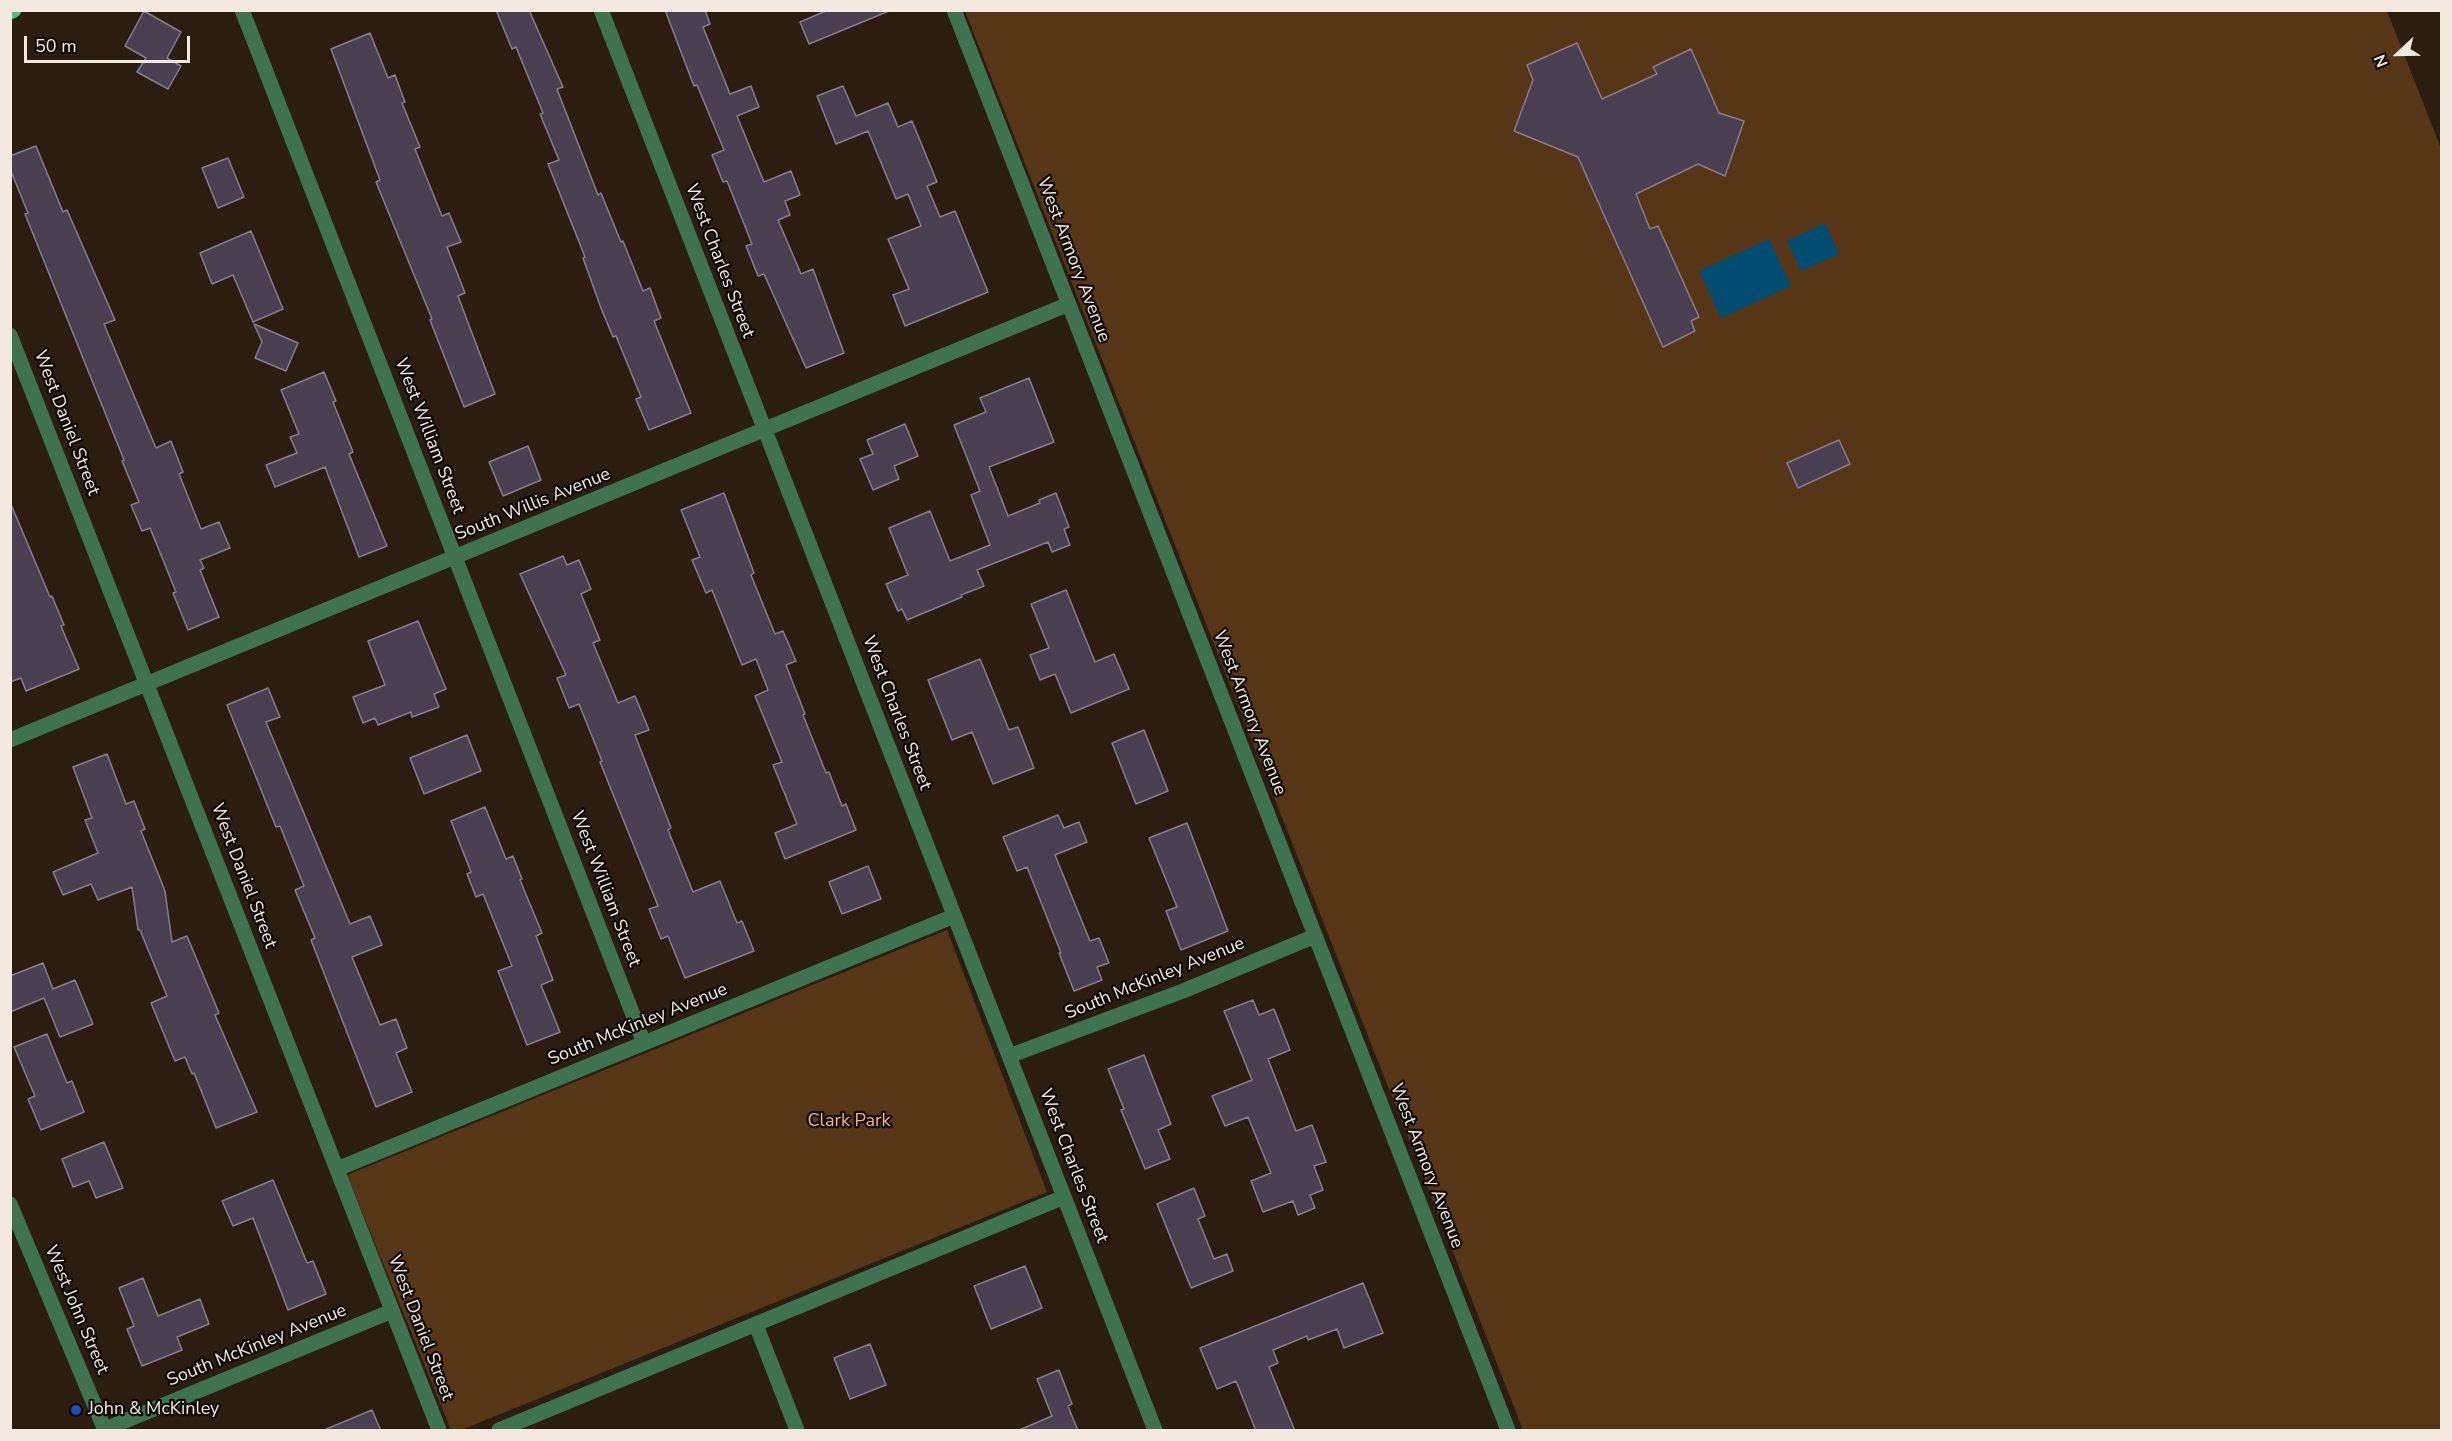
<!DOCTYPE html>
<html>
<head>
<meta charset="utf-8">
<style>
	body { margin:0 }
	#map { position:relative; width:2452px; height:1441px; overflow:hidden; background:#2b1d10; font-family:"Nunito Sans",sans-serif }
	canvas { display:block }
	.frame { position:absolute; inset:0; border:12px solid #f3e9e0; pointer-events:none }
	.north { position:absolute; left:2368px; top:24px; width:60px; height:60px; -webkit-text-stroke:4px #0f0905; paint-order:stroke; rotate:248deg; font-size:16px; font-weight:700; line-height:24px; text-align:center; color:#f3e9e0 }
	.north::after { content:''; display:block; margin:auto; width:21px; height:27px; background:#f3e9e0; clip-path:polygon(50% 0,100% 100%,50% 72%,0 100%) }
	.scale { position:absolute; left:24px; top:36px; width:166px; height:27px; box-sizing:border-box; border:3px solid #f3e9e0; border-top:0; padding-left:8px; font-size:18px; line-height:21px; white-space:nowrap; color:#f3e9e0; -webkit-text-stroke:4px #0f0905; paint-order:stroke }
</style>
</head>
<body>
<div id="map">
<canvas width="2452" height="1441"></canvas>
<div class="frame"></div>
<div class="north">N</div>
<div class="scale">50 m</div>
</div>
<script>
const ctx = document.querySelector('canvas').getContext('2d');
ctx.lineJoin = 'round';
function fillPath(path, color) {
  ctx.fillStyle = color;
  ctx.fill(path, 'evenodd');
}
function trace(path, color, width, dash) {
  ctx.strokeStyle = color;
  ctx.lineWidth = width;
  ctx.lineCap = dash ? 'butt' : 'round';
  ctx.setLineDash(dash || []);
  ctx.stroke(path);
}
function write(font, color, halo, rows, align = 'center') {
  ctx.font = font + ' "Nunito Sans",sans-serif';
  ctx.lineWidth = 4.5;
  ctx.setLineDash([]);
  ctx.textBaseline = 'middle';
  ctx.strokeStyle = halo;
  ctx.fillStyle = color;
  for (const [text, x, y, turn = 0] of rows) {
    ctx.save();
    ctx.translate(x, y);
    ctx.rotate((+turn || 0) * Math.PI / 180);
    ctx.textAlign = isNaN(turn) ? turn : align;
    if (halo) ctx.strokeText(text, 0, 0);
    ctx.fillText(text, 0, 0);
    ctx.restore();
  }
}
const green = new Path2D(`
	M 965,11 L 2387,11 L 2442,151 L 2441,1430 L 1523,1430 Z
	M 947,930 L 1047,1192 L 461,1430 L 451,1430 L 347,1175 Z`);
const water = new Path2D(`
	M 1825,223 L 1839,254 L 1801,271 L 1787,241 Z
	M 1769,239 L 1791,286 L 1721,318 L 1699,271 Z`);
const building = new Path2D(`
	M 496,10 L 529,10 L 563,87 L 557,89 L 598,195 L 601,193 L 621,242 L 623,241 L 643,291 L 650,288 L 661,318 L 654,321 L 691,413 L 649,430 L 636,399 L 641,397 L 616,336 L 613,337 L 601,308 L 583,258 L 585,257 L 548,164 L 559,160 L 540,114 L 543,113 L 516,47 L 512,49 Z
	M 665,10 L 705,10 L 710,24 L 703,27 L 730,94 L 751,86 L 759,107 L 737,116 L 764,182 L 791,171 L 800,195 L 785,201 L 790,215 L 778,220 L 801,274 L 813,269 L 844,353 L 806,368 L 764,274 L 758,276 L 746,246 L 752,244 L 727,181 L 723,182 L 712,155 L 724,150 L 697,85 L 694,86 Z
	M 828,10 L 888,10 L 889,11 L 809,44 L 800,22 Z
	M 144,11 L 181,32 L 167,58 L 181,66 L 168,89 L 137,72 L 146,58 L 125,46 Z
	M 370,33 L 388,78 L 395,75 L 405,102 L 402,103 L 420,147 L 415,149 L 442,216 L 449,213 L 461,242 L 447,247 L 465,293 L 458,296 L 495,394 L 464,407 L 430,320 L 432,319 L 376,182 L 380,180 L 331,49 Z
	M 1577,43 L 1602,99 L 1657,74 L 1653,67 L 1691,49 L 1719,113 L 1744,121 L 1725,176 L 1698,164 L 1636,194 L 1650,229 L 1658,226 L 1699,317 L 1691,321 L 1695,331 L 1663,347 L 1578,157 L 1514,131 L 1533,80 L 1527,65 Z
	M 843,86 L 856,116 L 888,103 L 898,127 L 912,121 L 937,182 L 927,186 L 940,217 L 955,211 L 988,292 L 905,326 L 893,295 L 909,289 L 888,239 L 921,226 L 908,194 L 896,199 L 868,131 L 836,144 L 817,96 Z
	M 36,146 L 63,212 L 67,210 L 115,320 L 104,324 L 156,448 L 171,441 L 183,472 L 179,474 L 201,529 L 219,522 L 230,548 L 200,560 L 204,568 L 200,570 L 219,617 L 188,630 L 173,593 L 176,592 L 150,528 L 142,531 L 131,505 L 139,502 L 122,461 L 124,460 L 25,214 L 28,213 L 10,169 L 10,156 Z
	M 228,158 L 244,197 L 218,208 L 202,168 Z
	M 251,231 L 283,309 L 253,322 L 233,275 L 212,284 L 200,253 Z
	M 254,324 L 298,343 L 286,371 L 255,358 L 262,342 Z
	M 324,372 L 336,401 L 333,402 L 353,452 L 349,454 L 387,546 L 359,557 L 325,467 L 275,487 L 266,465 L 297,453 L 290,437 L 299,434 L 281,390 Z
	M 1029,378 L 1054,442 L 989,467 L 1008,516 L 1040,503 L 1039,500 L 1056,493 L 1069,527 L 1064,529 L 1070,545 L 1052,552 L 1048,542 L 977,570 L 984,586 L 961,595 L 962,597 L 907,620 L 902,609 L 898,611 L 886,584 L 908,575 L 889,528 L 930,511 L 950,561 L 990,545 L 971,495 L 980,491 L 954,425 L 986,412 L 980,398 Z
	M 905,424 L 918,456 L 894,466 L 899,479 L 873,490 L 860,459 L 873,454 L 867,440 Z
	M 1839,440 L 1850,464 L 1798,488 L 1787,463 Z
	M 528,446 L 541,480 L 503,496 L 489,462 Z
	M 724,493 L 754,573 L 751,575 L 775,634 L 783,631 L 796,661 L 786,665 L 805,714 L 803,715 L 826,773 L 829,772 L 842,806 L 846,804 L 856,830 L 785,859 L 775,833 L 797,824 L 773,765 L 782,762 L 755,696 L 768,690 L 756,659 L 742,665 L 712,590 L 706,593 L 692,560 L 700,557 L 681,510 Z
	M 10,502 L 50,597 L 52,596 L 64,625 L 61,626 L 79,669 L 26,691 L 21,678 L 10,682 Z
	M 563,556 L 567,565 L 579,560 L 591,589 L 581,594 L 600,640 L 593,643 L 618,703 L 635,696 L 649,730 L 635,735 L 671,828 L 668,830 L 693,892 L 720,881 L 737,923 L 742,921 L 754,951 L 685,978 L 668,936 L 661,939 L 649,909 L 658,906 L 600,762 L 602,761 L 579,704 L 569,708 L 557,678 L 566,675 L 520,574 Z
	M 1066,590 L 1095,662 L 1114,654 L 1129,689 L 1071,713 L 1055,674 L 1040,680 L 1030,655 L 1049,648 L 1031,604 Z
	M 418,621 L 446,689 L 434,694 L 439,707 L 412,717 L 411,712 L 378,725 L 375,718 L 363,723 L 353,697 L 385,685 L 368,641 Z
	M 980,659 L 1009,730 L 1018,727 L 1034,768 L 993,784 L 972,732 L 952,740 L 928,680 Z
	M 268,688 L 280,717 L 266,722 L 350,924 L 370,916 L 382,945 L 352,957 L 380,1025 L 396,1019 L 407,1048 L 396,1053 L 412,1092 L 376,1107 L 311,940 L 315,938 L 295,890 L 304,886 L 280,826 L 276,827 L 227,705 Z
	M 1144,730 L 1168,791 L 1136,804 L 1112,743 Z
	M 467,735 L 481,771 L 424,794 L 410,758 Z
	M 107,754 L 126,804 L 134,801 L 145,829 L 141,831 L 165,891 L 172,942 L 187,936 L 219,1013 L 215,1015 L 257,1112 L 216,1128 L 194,1073 L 192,1074 L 185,1057 L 175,1061 L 151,1003 L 167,996 L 140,930 L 138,930 L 132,887 L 98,900 L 91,884 L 63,895 L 53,872 L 98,853 L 85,820 L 92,818 L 73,767 Z
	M 485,807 L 506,859 L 513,856 L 522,879 L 520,880 L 542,933 L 536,936 L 553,980 L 541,985 L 560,1032 L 527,1045 L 498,971 L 512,966 L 483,894 L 476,897 L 467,874 L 471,872 L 451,821 Z
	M 1058,815 L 1064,828 L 1079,822 L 1087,842 L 1055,855 L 1090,941 L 1099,938 L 1109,963 L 1097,967 L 1102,980 L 1074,991 L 1059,953 L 1061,953 L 1027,867 L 1017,871 L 1003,837 Z
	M 1187,823 L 1228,931 L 1181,950 L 1166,911 L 1177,907 L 1149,838 Z
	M 868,866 L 881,899 L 842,914 L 829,882 Z
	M 43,963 L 53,989 L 75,980 L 93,1024 L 60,1037 L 44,998 L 10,1012 L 10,976 Z
	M 1253,1000 L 1259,1015 L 1274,1009 L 1290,1050 L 1268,1059 L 1296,1131 L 1312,1125 L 1326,1162 L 1314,1166 L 1323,1190 L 1310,1195 L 1315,1208 L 1298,1215 L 1293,1201 L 1263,1212 L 1251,1181 L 1271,1173 L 1248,1117 L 1225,1126 L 1212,1096 L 1252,1080 L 1224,1011 Z
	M 47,1034 L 67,1083 L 72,1081 L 84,1112 L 41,1130 L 28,1099 L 35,1096 L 14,1047 Z
	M 1144,1055 L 1171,1124 L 1158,1130 L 1170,1159 L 1145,1169 L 1121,1110 L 1124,1109 L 1108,1069 Z
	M 104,1142 L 123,1188 L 96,1198 L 89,1181 L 73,1187 L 62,1159 Z
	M 273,1180 L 307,1263 L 313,1261 L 326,1294 L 288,1310 L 253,1218 L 233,1226 L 222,1201 Z
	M 1194,1188 L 1205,1216 L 1198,1219 L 1214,1259 L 1227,1254 L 1233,1271 L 1191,1288 L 1157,1204 Z
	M 1025,1266 L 1042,1308 L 991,1329 L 974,1286 Z
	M 143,1278 L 158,1316 L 200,1299 L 209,1324 L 177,1337 L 182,1350 L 142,1366 L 127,1329 L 134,1326 L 119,1288 Z
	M 1363,1283 L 1383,1333 L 1344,1348 L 1337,1329 L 1308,1340 L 1307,1336 L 1273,1350 L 1278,1363 L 1269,1367 L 1295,1431 L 1256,1431 L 1236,1381 L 1217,1389 L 1200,1348 Z
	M 870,1344 L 886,1385 L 850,1399 L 834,1358 Z
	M 1059,1370 L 1072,1404 L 1068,1406 L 1078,1431 L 1017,1431 L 1052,1416 L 1037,1379 Z
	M 372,1410 L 381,1431 L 324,1431 L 324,1430 Z`);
const minor = new Path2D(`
	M 242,10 L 644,1043
	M 601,10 L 1155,1430
	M 954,10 L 1508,1430
	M 10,335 L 439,1430
	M 10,740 L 1069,304
	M 1009,1056 L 1183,991 L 1315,936
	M 337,1169 L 954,916
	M 10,1204 L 105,1430
	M 756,1325 L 797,1430
	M 103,1430 L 392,1311
	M 499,1430 L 1064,1197`);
const major = new Path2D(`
	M 10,12 L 14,10`);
const markers = [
	[76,1410,6,"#1a4fb4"]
];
const streetNames = [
	["West Armory Avenue",1073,260,69],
	["West Charles Street",719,261,69],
	["West Daniel Street",66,423,69],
	["West William Street",429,436,69],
	["South Willis Avenue",533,505,-22],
	["West Charles Street",896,713,69],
	["West Armory Avenue",1249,713,69],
	["West Daniel Street",243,876,69],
	["West William Street",605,889,69],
	["South McKinley Avenue",1155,979,-22],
	["South McKinley Avenue",638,1025,-22],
	["West Charles Street",1073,1166,69],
	["West Armory Avenue",1426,1166,69],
	["West John Street",76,1310,67],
	["West Daniel Street",420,1328,69],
	["South McKinley Avenue",257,1346,-22]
];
const parkNames = [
	["Clark Park",849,1122]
];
const poiNames = [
	["John & McKinley",88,1410]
];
fillPath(green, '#563616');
fillPath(water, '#004b70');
fillPath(building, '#493f50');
trace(building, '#877c8f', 1.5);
trace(minor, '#3f7250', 15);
trace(major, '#53c47e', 15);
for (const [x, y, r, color] of markers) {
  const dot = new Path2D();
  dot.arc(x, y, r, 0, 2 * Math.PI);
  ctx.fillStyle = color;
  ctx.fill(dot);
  trace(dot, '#0f0905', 2);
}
write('18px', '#f3e9e0', '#0f0905', streetNames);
write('18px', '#fbb577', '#0f0905', parkNames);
write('18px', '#f3e9e0', '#0f0905', poiNames, 'left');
</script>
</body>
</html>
